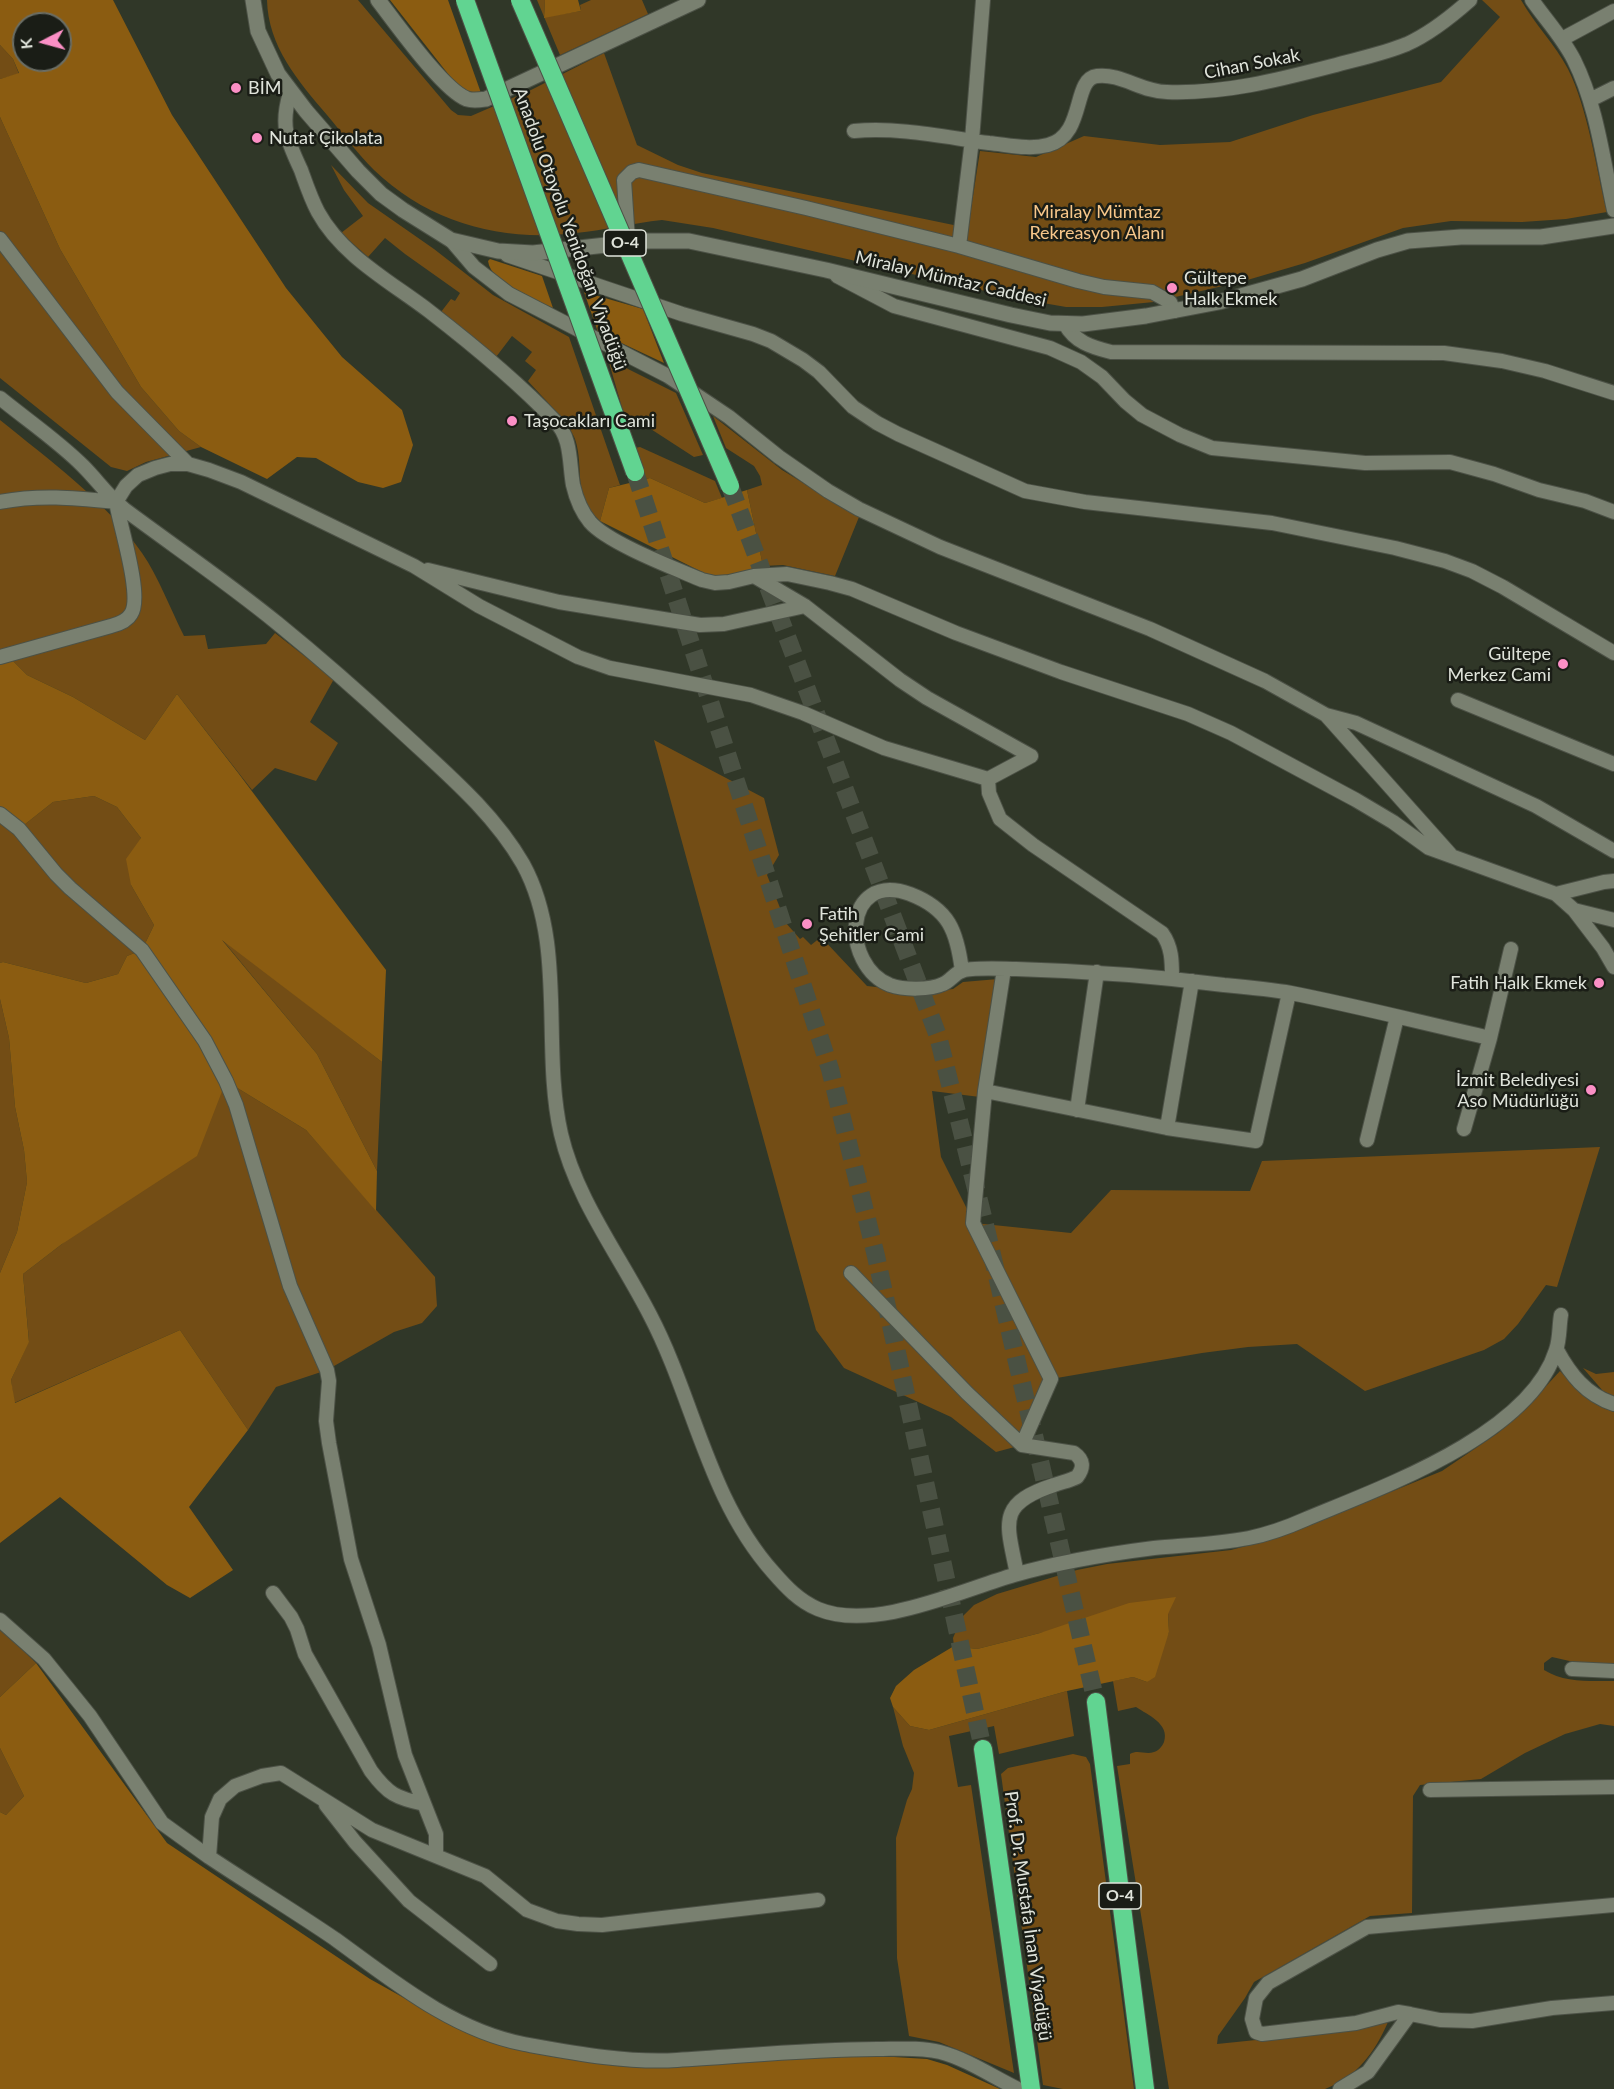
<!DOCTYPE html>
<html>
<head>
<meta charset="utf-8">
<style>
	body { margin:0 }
	#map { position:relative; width:1614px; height:2089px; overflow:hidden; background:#303728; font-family:Lato,sans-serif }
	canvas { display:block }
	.north { position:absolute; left:12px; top:12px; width:60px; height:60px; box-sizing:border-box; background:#1a1d16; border:2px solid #696d65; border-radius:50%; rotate:264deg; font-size:16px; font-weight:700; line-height:24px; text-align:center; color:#e0e4db }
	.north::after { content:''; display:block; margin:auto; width:21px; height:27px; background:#fb8fc5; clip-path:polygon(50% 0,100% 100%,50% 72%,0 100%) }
</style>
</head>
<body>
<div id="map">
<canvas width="1614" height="2089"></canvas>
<div class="north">K</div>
</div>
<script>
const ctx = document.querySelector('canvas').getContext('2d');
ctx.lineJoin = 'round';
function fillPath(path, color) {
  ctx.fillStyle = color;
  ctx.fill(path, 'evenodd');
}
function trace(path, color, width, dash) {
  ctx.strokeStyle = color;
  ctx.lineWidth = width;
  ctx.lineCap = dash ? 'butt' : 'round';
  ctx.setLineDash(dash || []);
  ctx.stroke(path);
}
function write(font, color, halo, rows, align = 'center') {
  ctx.font = font + ' Lato,sans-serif';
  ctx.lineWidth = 5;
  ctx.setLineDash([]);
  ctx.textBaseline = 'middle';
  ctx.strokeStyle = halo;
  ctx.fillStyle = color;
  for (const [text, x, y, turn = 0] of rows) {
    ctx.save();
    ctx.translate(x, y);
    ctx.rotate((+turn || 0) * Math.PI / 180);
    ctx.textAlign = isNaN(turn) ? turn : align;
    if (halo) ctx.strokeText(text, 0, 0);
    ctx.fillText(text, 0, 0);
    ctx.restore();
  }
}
const green = new Path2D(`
	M 267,0 L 358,0 L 451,110 L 458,115 L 471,116 L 531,90 L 604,53 L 637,145 L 678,165 L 702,173 L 968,228 L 980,151 L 1036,157 L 1084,136 L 1160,145 L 1230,142 L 1313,115 L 1441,82 L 1500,17 L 1482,0 L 1521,0 C 1535,25 1555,44 1568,69 C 1588,109 1596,168 1607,212 L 1566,219 L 1522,222 L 1451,221 L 1403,228 L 1305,263 L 1244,281 L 1154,302 L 1102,307 L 1066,307 L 1020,299 L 713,228 L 662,220 C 633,223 605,230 576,233 C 502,242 429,223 374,170 C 357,153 342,133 327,115 C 298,81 268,46 267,0 Z
	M 537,0 L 545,0 L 544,17 L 581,11 L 580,5 L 591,0 L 642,0 L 648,14 L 560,55 Z
	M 0,45 L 13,59 L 19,74 L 0,79 Z
	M 0,117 L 60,249 L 141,387 L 179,431 L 201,447 L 146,462 L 127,471 L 111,467 L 0,378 Z
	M 331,165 L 368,203 L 434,249 L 493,295 L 569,337 L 620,485 L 609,488 L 600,521 C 571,495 585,469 575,439 C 569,422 540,395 528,381 L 536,370 L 525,361 L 532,352 L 512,336 L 496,357 L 441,312 L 451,299 L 455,301 L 460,293 L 405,254 L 385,238 L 368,257 L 341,233 L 363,216 L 344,190 Z
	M 608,359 L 676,393 L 703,455 L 694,457 L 623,411 Z
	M 713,416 L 782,470 L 859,517 L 835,576 L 783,565 L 763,566 L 747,490 L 762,485 L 760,476 L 754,466 L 726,448 Z
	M 0,420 C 48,459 107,502 142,553 C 158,576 171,610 184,636 L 205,635 L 208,649 L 266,644 L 275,633 L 334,679 L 310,722 L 338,743 L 316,781 L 275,768 L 252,790 L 177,694 L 145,740 L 73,697 L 27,675 L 7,655 L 0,657 Z
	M 640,447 L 715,481 L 722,498 L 705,503 L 650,478 L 646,479 L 635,448 Z
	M 654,740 L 764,798 L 779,855 L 767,875 L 786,923 L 800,939 L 803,937 L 811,945 L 821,937 L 867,986 L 903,990 L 936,991 L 953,989 L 963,982 L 998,979 L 980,1097 L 932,1091 L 941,1157 L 974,1223 L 1071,1233 L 1111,1190 L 1250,1191 L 1262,1161 L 1600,1147 L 1557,1287 L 1546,1285 L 1518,1324 L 1504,1339 L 1484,1350 L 1365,1391 L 1297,1344 L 1248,1347 L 1202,1353 L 1051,1379 L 1022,1445 L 996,1452 L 951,1417 L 844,1368 L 816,1330 Z
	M 94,796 L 117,807 L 141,838 L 131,885 L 154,925 L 142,950 L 127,956 L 118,974 L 86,983 L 3,962 L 0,963 L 0,814 L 19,829 L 53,802 Z
	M 220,937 L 382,1062 L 377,1171 L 317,1054 Z
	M 0,999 L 9,1038 L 15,1107 L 24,1150 L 27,1182 L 17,1232 L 0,1273 Z
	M 226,1081 L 306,1130 L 435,1277 L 437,1306 L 422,1323 L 394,1332 L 327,1370 L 276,1387 L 248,1430 L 180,1330 L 14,1403 L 11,1380 L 29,1341 L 23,1274 L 62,1244 Z
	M 1583,1368 L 1596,1374 L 1614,1372 L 1614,1396 L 1603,1391 Z
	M 1560,1371 C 1578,1389 1588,1403 1614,1412 L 1614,1666 L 1587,1665 L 1552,1657 L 1544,1663 L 1544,1670 C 1565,1683 1590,1681 1614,1681 L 1614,1726 L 1600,1724 L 1565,1734 L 1525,1753 L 1481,1779 L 1420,1785 L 1413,1796 L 1412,1913 L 1370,1916 L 1254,1982 L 1245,1998 L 1218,2036 L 1217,2044 L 1353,2030 L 1388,2022 C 1375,2052 1357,2077 1325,2089 L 1169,2089 L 1117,1766 L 1130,1764 L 1130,1754 C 1138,1749 1145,1755 1154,1752 C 1158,1751 1162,1747 1164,1742 C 1170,1724 1148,1715 1136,1707 L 1118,1711 L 1113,1681 L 1133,1677 L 1147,1682 L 1169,1632 L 1168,1614 L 1040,1633 L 977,1649 L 954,1646 L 953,1638 L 962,1617 L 974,1605 L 997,1594 L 1077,1570 L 1107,1564 L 1231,1550 L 1283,1536 L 1442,1471 L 1498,1433 L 1525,1409 Z
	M 0,1628 L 36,1663 L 0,1697 Z
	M 1067,1691 L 1074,1736 L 999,1754 L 994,1726 L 949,1736 L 958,1787 L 971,1785 L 1014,2073 L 939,2042 L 909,2036 L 897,1958 L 896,1838 L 907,1800 L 912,1789 L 914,1773 L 903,1746 L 893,1707 L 910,1726 L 929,1730 Z
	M 0,1748 L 24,1796 L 6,1815 L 0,1812 Z
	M 1073,1754 L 1086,1757 L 1090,1764 L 1134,2089 L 1063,2089 L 1043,2085 L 1001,1774 L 1008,1768 Z`);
const forest = new Path2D(`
	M 0,0 L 113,0 L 172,115 L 286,288 L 342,357 L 402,410 L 413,445 L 401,482 L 383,488 L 358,482 L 316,458 L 297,457 L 267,479 L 201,447 L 179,431 L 141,387 L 60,249 L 0,117 L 0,79 L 19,73 L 13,59 L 0,45 ZM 24,24 L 60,24 L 60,60 L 24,60 Z
	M 390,0 L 448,0 L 481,93 L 465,91 L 452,79 Z
	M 545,0 L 578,0 L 581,11 L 544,18 Z
	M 490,259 L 542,276 L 553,308 C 534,299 491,284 488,261 Z
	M 584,292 L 643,309 L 664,363 L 598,332 Z
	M 650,478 L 705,503 L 747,490 L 763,566 C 743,572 727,578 706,574 L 600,521 L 609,488 Z
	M 7,655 L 27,675 L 73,697 L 145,740 L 177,694 L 239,774 L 386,970 L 382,1062 L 222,940 L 317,1054 L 377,1171 L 376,1211 L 306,1130 L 226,1081 L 197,1156 L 62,1244 L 23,1274 L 29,1342 L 11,1380 L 15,1403 L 180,1330 L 248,1430 L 189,1507 L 233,1570 L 190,1598 L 167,1585 L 60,1497 L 0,1543 L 0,1273 L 17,1232 L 27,1182 L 24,1150 L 15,1107 L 9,1038 L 0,999 L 0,963 L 3,962 L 86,983 L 118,974 L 127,956 L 142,950 L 154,925 L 131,885 L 126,859 L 141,838 L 117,807 L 94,796 L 53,802 L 19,829 L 0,814 L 0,657 Z
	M 1176,1597 L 1168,1614 L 1169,1632 L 1155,1677 L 1147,1682 L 1133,1677 L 1067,1691 L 929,1730 L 910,1726 L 893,1707 L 890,1698 L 896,1686 L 914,1670 L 954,1646 L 977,1649 L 1040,1633 L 1129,1603 Z
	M 36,1663 L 167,1843 L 370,1979 L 467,2033 L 503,2046 L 554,2057 L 617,2066 L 662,2067 L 830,2057 L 894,2057 L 927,2059 L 947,2065 L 1000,2089 L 0,2089 L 0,1812 L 6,1815 L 24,1796 L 0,1748 L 0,1697 Z`);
const highwayTunnel = new Path2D(`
	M 635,472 L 830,1069 L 876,1256 L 983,1749
	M 730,486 L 938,1036 L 987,1233 L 1096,1702`);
const street = new Path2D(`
	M 1532,0 C 1546,20 1563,38 1574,60 C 1597,106 1603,160 1614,210
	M 1562,39 L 1614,11
	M 290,93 C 280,126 287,140 301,170 C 306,184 311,199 318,212 C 342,256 391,282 429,311 C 473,345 517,381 555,421 C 572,438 569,463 573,485 C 576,498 581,511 590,522 C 608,543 674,568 702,580 L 715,583 L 729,582 L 754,576 L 787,574 L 830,583 L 852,589 L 956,633 L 1061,672 L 1188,714 L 1231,733 L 1356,800 L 1393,822 L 1429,848 L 1556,894 L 1574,910 L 1603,948 L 1614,967
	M 1590,100 L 1614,88
	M 854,131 C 900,127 944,137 989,143 C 1009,145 1029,150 1048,145 C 1086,135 1072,79 1097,76 C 1121,73 1142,92 1167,92 C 1224,94 1278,80 1332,66 C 1357,59 1383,54 1407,44 C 1429,34 1452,16 1470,0
	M 0,239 L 117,392 L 188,464
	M 451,240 L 474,267 L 509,294 L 668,376 L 729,417 L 779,457 L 828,491 L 859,509 L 940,547 L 1150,629 L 1265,681 L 1326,715 L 1450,854
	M 628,241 L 624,180 L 632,172 L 639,170 L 806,208 L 959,246 L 1078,281 L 1104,287 L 1152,292 L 1170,302 L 1174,311
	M 959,246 L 972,140 L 983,0
	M 507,255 L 682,314 L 753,334 L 771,341 L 803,360 L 819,372 L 853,407 L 877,423 L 898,434 L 1025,491 L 1085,502 L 1272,523 L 1395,548 L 1445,561 L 1472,571 L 1503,587 L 1614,653
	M 837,276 L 894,306 L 1050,348 L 1081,362 L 1102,377 L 1125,401 L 1142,415 L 1180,435 L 1212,448 L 1365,463 L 1450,462 L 1494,474 L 1539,490 L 1585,501 L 1614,512
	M 1065,324 C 1075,342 1091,347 1111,352 L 1444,353 L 1502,361 L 1545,371 L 1614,393
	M 0,398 C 27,420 58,441 83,466 C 97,480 108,496 124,509 C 175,547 228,583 277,623 C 320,658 362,695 403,733 C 446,773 493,812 523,864 C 567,944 541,1047 561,1134 C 576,1199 620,1256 650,1315 C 694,1399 708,1499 773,1572 C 786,1587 799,1601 818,1609 C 873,1632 959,1591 1014,1575 C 1059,1562 1107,1554 1154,1548 C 1186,1545 1218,1544 1249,1538 C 1269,1534 1288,1527 1306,1519 C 1380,1488 1530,1435 1556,1350 C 1560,1339 1559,1326 1561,1315
	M 0,502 C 40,494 76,498 116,502
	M 428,570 L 559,602 L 700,625 L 724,624 L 805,606
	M 754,576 L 805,606 L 900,680 L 927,698 L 1031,756
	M 0,657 L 111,626 C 119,624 127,621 131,614 C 143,597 120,526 116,502 L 126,486 L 138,475 L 155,468 L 170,464 L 188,464 L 209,470 L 241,482 L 414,566 L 479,606 L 578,657 L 610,668 L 751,695 L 803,713 L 884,748 L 988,779
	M 1458,700 L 1614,764
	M 1326,715 L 1356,723 L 1536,806 L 1614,851
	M 1031,756 L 988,779 L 989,793 L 1000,819 L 1033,845 L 1162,933 C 1172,947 1172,961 1172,978
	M 0,814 L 19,829 L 56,874 L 70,888 L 142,950 L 205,1041 L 226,1081 L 236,1105 L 290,1286 L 327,1370 L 329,1381 L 326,1421 L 329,1443 L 351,1559 L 379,1645 L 405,1755 L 436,1834 L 436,1856
	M 1556,894 L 1604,882 L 1614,881
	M 1574,910 L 1614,920
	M 1004,969 L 985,1091 L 973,1223 L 1051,1379 L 1022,1445
	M 962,971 C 957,931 949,909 910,894 C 842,870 841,966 890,985 C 904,990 930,990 943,984 C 950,981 955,973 962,971 C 970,967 1005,969 1016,969 C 1086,971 1154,976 1224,985 C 1246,987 1269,989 1291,993 C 1357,1006 1423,1023 1490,1038
	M 985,1091 L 1167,1128 L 1256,1141 L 1289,993
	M 1077,1110 L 1097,972
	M 1167,1128 L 1192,981
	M 1464,1129 L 1490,1038 L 1511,949
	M 1367,1140 L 1397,1017
	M 851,1273 L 967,1393 L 1022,1445 L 1074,1453 C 1084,1460 1084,1468 1077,1477 C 1069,1481 1062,1482 1054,1485 C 996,1504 1007,1523 1017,1574
	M 1557,1350 C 1570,1374 1586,1395 1614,1404
	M 273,1593 L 291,1617 L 297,1629 L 305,1654 L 371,1771 C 388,1794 396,1798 424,1804
	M 0,1620 L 44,1659 L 90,1716 L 162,1823 L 209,1857
	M 1572,1669 L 1614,1671
	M 1430,1790 L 1614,1787
	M 326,1805 L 355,1842 L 409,1901 L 490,1964
	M 818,1900 L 602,1925 L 578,1924 L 557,1921 L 527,1910 L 485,1876 L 372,1830 L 281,1773 L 262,1776 L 235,1786 L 220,1799 L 212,1817 L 209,1857 C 251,1885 294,1911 335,1939 C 393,1981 452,2030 524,2044 C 574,2053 626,2063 677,2060 C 744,2056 810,2049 877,2049 C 897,2049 920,2047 940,2052 C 967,2059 993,2077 1018,2089
	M 1410,2014 L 1398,2012 L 1356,2023 L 1262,2034 L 1256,2032 L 1252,2019 L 1256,1998 L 1268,1983 L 1367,1927 L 1614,1905
	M 1340,2089 L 1368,2072 L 1410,2014 L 1440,2020 L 1472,2021 L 1552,2008 L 1614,2003`);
const secondary = new Path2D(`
	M 253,0 L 258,31 L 278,74 L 306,111 L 358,171 L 381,194 L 403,210 L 451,240 L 498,251 L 533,253 L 643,241 L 689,241 L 826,270 L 1011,315 L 1050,323 L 1083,324 L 1146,316 L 1219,302 L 1302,279 L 1377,250 L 1408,241 L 1461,237 L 1541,237 L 1614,226
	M 378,0 C 395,22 443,90 467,99 C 473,101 479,100 486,99 L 698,0`);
const highway = new Path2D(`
	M 1096,1702 L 1145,2089
	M 983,1749 L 1031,2089`);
const highwayBridge = new Path2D(`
	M 465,0 L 635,472
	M 520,0 L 730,486`);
const markers = [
	[236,88,6,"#fb8fc5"],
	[257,138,6,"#fb8fc5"],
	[1172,288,6,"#fb8fc5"],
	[512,421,6,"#fb8fc5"],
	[1563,664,6,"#fb8fc5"],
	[807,924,6,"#fb8fc5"],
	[1599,983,6,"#fb8fc5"],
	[1591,1090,6,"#fb8fc5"]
];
const shields = [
	[625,243,42],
	[1120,1896,42]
];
const shieldNames = [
	["O-4",625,243],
	["O-4",1120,1896]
];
const streetNames = [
	["Cihan Sokak",1252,64,-11],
	["Anadolu Otoyolu Yenidoğan Viyadüğü",570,229,70],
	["Miralay Mümtaz Caddesi",951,279,13],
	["Prof. Dr. Mustafa İnan Viyadüğü",1028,1916,82]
];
const poiNames = [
	["BİM",248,88],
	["Nutat Çikolata",269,138],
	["Gültepe",1184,278],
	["Halk Ekmek",1184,299],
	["Taşocakları Cami",524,421],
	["Gültepe",1551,654,"right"],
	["Merkez Cami",1551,675,"right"],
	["Fatih",819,914],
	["Şehitler Cami",819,935],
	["Fatih Halk Ekmek",1587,983,"right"],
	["İzmit Belediyesi",1579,1080,"right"],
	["Aso Müdürlüğü",1579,1101,"right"]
];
const parkNames = [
	["Miralay Mümtaz",1097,212],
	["Rekreasyon Alanı",1097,233]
];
fillPath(green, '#734d15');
fillPath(forest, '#8b5c11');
trace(highwayTunnel, '#4a5143', 18, [18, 9]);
trace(street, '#4c5146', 16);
trace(secondary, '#4c5146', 17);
trace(highway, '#4c5146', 20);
trace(street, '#798070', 14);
trace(secondary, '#798070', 15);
trace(highway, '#61d491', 18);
trace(highwayBridge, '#4c5146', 20, []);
trace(highwayBridge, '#61d491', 18);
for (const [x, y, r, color] of markers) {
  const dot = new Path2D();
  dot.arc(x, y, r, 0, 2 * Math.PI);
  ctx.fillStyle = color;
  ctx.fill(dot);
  trace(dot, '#1a1d16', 2);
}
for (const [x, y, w] of shields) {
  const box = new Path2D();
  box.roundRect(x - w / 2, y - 13, w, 26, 4.5);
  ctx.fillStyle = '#1a1d16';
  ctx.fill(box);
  trace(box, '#e0e4db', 1.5);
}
write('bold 16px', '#e0e4db', null, shieldNames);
write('18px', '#e0e4db', '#1a1d16', streetNames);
write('18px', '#e0e4db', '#1a1d16', poiNames, 'left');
write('18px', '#f8c78a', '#1a1d16', parkNames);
</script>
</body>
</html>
